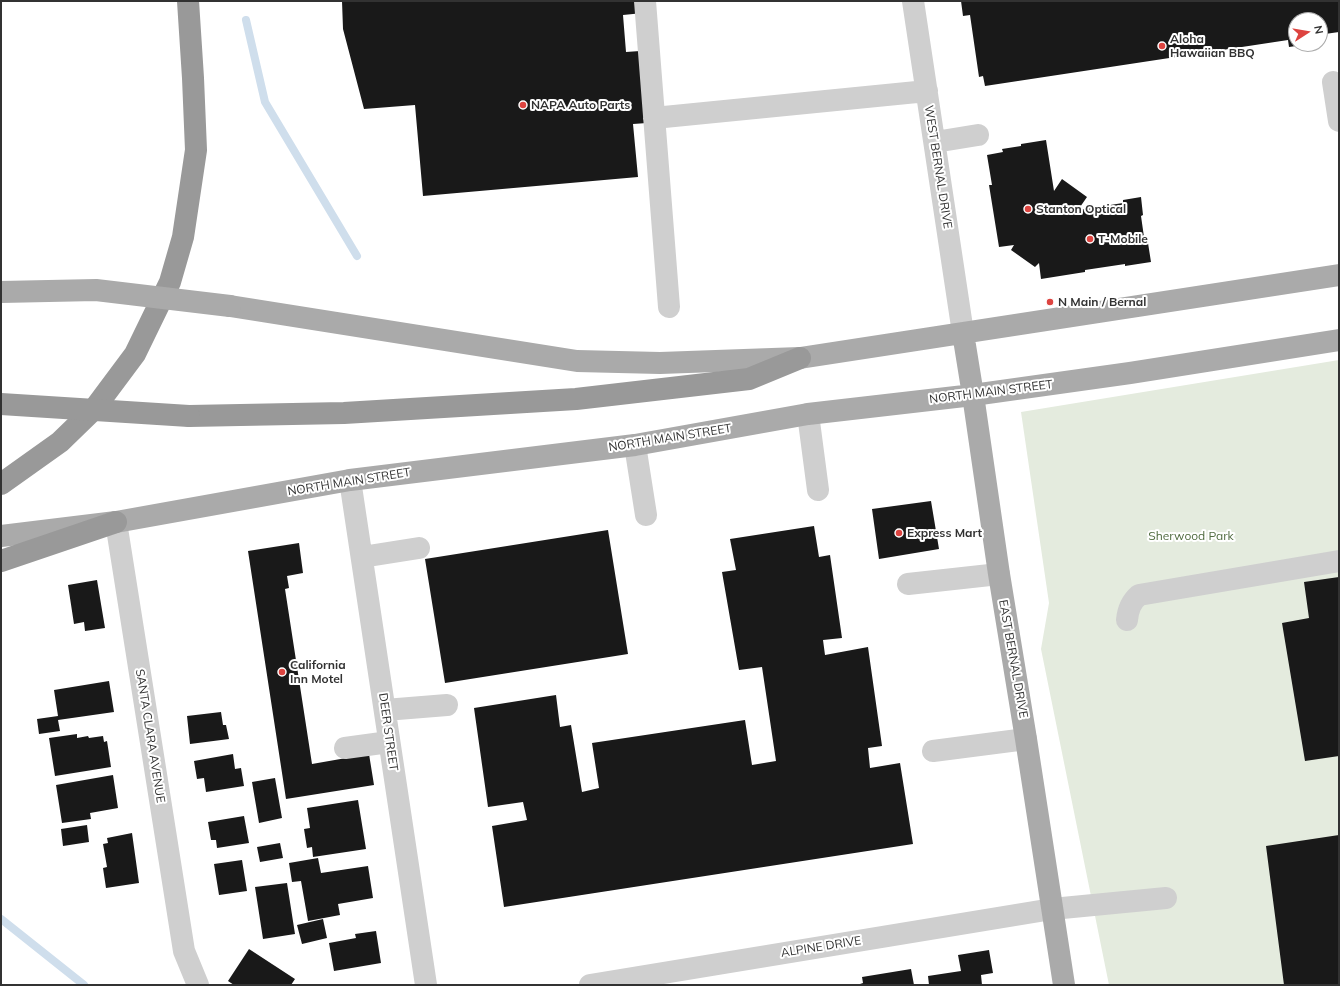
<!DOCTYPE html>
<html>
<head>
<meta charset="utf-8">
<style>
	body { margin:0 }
	#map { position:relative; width:1340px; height:986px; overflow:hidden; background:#fff; font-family:Mulish,sans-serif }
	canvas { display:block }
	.frame { position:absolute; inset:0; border:2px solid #323232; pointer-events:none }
	.north { position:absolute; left:1288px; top:12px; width:40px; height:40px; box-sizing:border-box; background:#fff; border:1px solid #adadad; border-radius:50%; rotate:78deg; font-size:11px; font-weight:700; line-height:16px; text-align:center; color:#323232 }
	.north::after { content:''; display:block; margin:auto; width:14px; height:18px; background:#dd4440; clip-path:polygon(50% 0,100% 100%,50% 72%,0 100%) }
</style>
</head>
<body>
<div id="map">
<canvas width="1340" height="986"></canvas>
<div class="frame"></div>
<div class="north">N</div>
</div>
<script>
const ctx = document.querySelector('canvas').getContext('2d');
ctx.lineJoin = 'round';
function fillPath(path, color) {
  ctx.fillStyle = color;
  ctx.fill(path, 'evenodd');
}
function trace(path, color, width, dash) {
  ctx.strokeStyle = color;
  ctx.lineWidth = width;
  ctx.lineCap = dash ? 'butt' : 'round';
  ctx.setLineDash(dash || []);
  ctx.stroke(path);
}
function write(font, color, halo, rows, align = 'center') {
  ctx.font = font + ' Mulish,sans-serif';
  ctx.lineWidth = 4;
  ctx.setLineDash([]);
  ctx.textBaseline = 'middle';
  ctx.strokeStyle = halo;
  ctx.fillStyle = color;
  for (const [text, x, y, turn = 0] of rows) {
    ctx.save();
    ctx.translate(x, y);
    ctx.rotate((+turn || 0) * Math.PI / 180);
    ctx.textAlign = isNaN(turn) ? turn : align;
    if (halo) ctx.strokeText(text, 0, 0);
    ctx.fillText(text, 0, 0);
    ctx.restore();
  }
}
const green = new Path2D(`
	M 1339,360 L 1339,985 L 1109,985 L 1041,649 L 1049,603 L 1021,412 Z`);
const stream = new Path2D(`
	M 246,20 L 265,102 L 357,256
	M 1,919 L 84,985`);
const building = new Path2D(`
	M 342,1 L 642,1 L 643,13 L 623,15 L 626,52 L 640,51 L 647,123 L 633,124 L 638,177 L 423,196 L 415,105 L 364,109 L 343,29 Z
	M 961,1 L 1339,1 L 1339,32 L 1325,34 L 1326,41 L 1320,42 L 1320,20 L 1296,20 L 1296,44 L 1303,45 L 1289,47 L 1288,40 L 985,86 L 983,76 L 979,77 L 970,15 L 963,16 Z
	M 1046,140 L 1054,191 L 1062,179 L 1087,197 L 1078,210 L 1123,203 L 1123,200 L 1141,197 L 1143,215 L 1141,216 L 1145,244 L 1148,243 L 1151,262 L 1125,266 L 1125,264 L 1085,270 L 1085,272 L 1041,279 L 1039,263 L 1035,267 L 1011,250 L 1014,245 L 999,247 L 989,185 L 992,185 L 987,155 L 1003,152 L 1002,149 L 1021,146 L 1021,144 Z
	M 931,501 L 939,549 L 879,559 L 872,509 Z
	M 814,526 L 819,557 L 830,555 L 842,638 L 823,640 L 825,655 L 868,647 L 882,746 L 868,748 L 870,768 L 900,763 L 913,844 L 504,907 L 492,826 L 527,820 L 523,802 L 488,807 L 474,708 L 556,695 L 560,727 L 571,725 L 582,792 L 599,788 L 592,743 L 745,720 L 752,765 L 776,761 L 762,667 L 739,670 L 722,572 L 736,570 L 730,539 Z
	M 608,530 L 628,654 L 445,683 L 425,559 Z
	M 299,543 L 303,573 L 287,576 L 289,588 L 285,589 L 312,764 L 369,754 L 374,785 L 286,799 L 248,551 Z
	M 1339,577 L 1339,756 L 1305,761 L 1282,623 L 1309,618 L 1304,582 Z
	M 97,580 L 105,628 L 85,631 L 84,622 L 74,624 L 68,585 Z
	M 109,681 L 114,712 L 58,720 L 60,731 L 39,734 L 37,719 L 58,716 L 54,690 Z
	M 221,712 L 223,725 L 226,725 L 229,739 L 190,744 L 187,716 Z
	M 77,734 L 77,738 L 88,736 L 89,738 L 103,736 L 104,742 L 107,741 L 111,767 L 55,776 L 49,738 Z
	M 233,754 L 235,769 L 241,768 L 244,786 L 206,792 L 204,778 L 197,779 L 194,761 Z
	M 113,775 L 118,808 L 90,813 L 91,819 L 62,823 L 56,785 Z
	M 275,778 L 282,818 L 259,823 L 252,782 Z
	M 358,800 L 366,849 L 313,857 L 312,847 L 307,848 L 304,829 L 310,828 L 307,808 Z
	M 244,816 L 249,843 L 217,848 L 216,840 L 211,840 L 208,822 Z
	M 87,825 L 89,842 L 63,846 L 61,829 Z
	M 132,833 L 139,883 L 106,888 L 103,868 L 107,867 L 103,844 L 108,843 L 107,838 Z
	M 1339,835 L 1339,985 L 1284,985 L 1266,846 Z
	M 280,843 L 283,858 L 260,862 L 257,847 Z
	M 318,858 L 321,873 L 368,866 L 373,898 L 338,904 L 340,915 L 308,921 L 301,881 L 292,882 L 289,863 Z
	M 242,860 L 247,891 L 219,895 L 214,864 Z
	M 287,883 L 295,934 L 263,939 L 255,887 Z
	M 323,919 L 327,938 L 302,944 L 297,925 Z
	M 376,931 L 381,963 L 334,971 L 329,943 L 356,938 L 355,934 Z
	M 249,949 L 295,979 L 291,985 L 234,985 L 228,981 Z
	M 989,950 L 993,973 L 981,975 L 982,985 L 929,985 L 928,976 L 961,971 L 958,955 Z
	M 911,969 L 914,985 L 857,985 L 863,983 L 862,977 Z`);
const minor = new Path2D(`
	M 645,1 L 669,307
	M 913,1 L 963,333
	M 1333,82 L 1339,121
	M 654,118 L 927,91
	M 935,142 L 978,135
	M 808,414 L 818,490
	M 635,445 L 646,515
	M 350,480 L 426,985
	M 116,522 L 184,951 L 198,985
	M 362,557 L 419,548
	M 908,584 L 999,574
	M 1127,620 C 1128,609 1131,602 1139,595 L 1339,561
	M 385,710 L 447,705
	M 345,748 L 389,742
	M 933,751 L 1026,739
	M 590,985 L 1052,909 L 1166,898`);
const major = new Path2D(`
	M 230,306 L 577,361 L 660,363 L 800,358 L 1339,275
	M 963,333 L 973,395 L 999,574 L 1026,739 L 1064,985
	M 1,536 L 116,522 L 350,480 L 635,445 L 808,414 L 973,395 L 1130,373 L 1339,340`);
const highway = new Path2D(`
	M 189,416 L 344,413 L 576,399 L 749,379 L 800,358
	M 1,484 L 60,442 L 94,409 L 135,354 L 170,282 L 183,237 L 196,150 L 193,78 L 188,1
	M 1,561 L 116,522`);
const majorBridge = new Path2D(`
	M 1,292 L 96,290 L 230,306`);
const highwayBridge = new Path2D(`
	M 1,404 L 189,416`);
const markers = [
	[1162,46,4,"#dd4440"],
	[523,105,4,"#dd4440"],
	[1028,209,4,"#dd4440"],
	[1090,239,4,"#dd4440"],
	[1050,302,4,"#dd4440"],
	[899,533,4,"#dd4440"],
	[282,672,4,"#dd4440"]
];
const poiNames = [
	["Aloha",1170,39],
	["Hawaiian BBQ",1170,53],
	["NAPA Auto Parts",531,105],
	["Stanton Optical",1036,209],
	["T-Mobile",1098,239],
	["N Main / Bernal",1058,302],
	["Express Mart",907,533],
	["California",290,665],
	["Inn Motel",290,679]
];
const streetNames = [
	["WEST BERNAL DRIVE",938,167,81],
	["NORTH MAIN STREET",991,392,-7],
	["NORTH MAIN STREET",670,438,-9],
	["NORTH MAIN STREET",349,482,-9],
	["EAST BERNAL DRIVE",1013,659,80],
	["DEER STREET",388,732,82],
	["SANTA CLARA AVENUE",150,736,81],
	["ALPINE DRIVE",821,947,-9]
];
const parkNames = [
	["Sherwood Park",1191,536]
];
fillPath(green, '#e4ebde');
trace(stream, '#cfdeec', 8);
fillPath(building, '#191919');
trace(minor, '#cfcfcf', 22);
trace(major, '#aaa', 22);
trace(highway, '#999', 22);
trace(majorBridge, '#aaa', 22);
trace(highwayBridge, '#999', 22);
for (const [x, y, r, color] of markers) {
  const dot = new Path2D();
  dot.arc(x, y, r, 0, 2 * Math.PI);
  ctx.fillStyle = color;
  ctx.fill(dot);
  trace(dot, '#fff', 1.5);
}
write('bold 12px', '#323232', '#fff', poiNames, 'left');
write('12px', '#323232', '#fff', streetNames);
write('12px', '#516c41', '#fff', parkNames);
</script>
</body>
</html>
